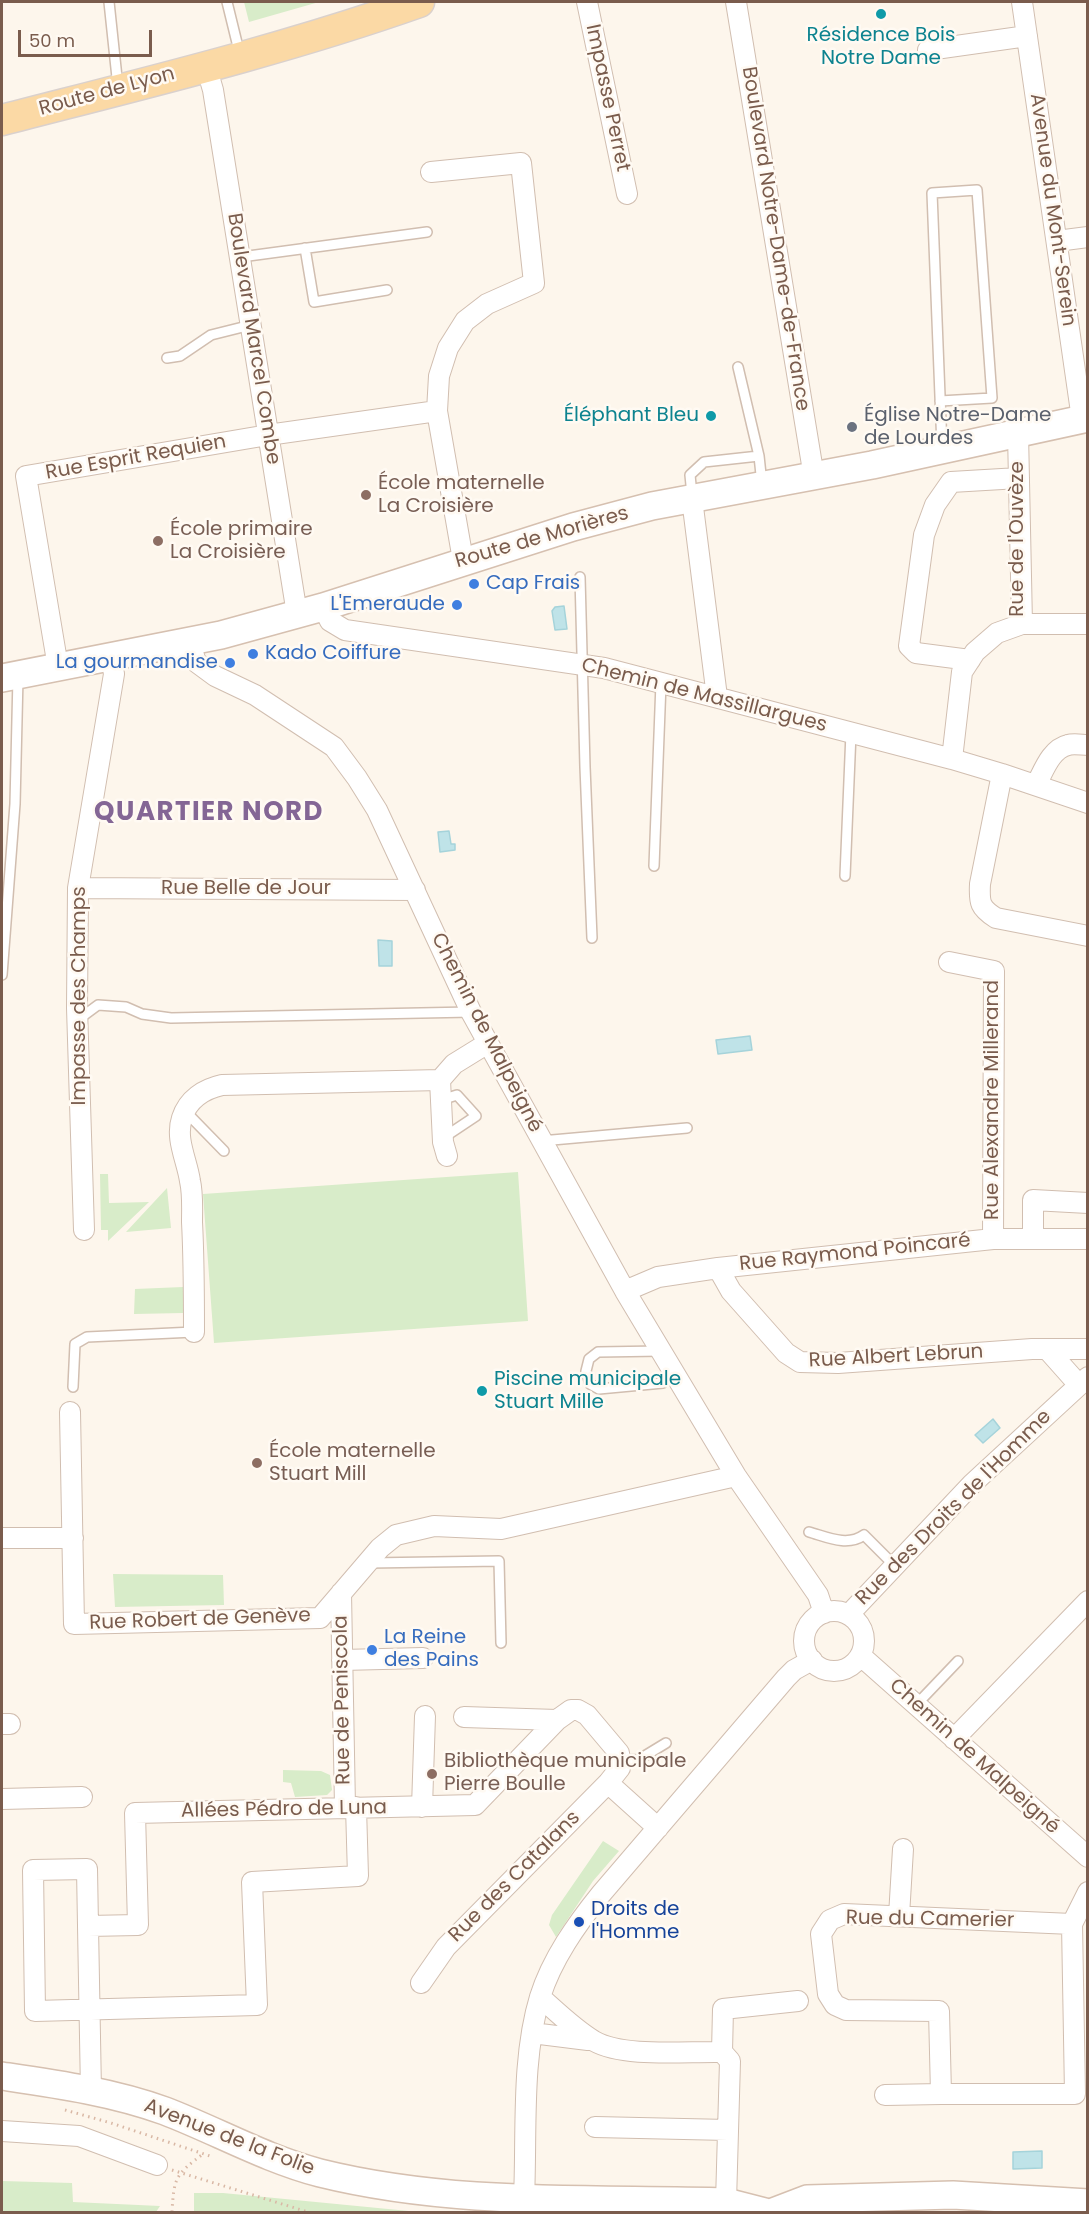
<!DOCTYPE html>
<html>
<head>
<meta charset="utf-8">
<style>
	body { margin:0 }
	#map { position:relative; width:1089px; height:2214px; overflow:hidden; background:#fdf6ec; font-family:Poppins,sans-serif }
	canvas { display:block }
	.frame { position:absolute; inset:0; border:3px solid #7a5c4d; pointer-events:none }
	.scale { position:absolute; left:18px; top:30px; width:134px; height:27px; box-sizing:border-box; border:3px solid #7a5c4d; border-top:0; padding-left:8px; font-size:18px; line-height:21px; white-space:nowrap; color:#7a5c4d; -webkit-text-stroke:4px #fffaf3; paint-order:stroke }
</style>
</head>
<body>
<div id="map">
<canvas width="1089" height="2214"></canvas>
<div class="frame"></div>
<div class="scale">50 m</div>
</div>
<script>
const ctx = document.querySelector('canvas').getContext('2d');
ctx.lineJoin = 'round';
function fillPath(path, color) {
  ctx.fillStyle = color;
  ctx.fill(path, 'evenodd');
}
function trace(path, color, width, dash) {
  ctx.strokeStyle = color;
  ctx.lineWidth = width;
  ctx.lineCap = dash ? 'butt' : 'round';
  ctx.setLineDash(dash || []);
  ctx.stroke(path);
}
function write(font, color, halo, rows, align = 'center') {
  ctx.font = font + ' Poppins,sans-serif';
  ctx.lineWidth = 5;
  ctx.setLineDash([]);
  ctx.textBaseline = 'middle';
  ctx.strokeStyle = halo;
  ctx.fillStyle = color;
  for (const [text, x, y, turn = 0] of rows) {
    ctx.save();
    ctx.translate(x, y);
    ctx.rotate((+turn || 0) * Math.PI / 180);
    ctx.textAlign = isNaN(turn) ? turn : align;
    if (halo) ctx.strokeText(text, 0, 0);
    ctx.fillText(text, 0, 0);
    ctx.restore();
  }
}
const green = new Path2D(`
	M 244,2 L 319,2 L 249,22 Z
	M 518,1172 L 528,1321 L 214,1343 L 203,1194 Z
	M 100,1174 L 108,1174 L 109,1203 L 149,1202 L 108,1241 L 108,1230 L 101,1230 Z
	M 167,1188 L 171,1228 L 126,1232 Z
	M 183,1287 L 183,1313 L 134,1314 L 135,1289 Z
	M 113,1574 L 223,1575 L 224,1605 L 115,1607 Z
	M 283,1770 L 321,1771 L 330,1775 L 332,1790 L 327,1795 L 295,1797 L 291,1783 L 283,1782 Z
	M 603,1841 L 619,1851 L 593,1881 L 556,1937 L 549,1925 L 552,1915 Z
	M 2,2181 L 72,2183 L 73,2202 L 160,2206 L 156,2212 L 2,2212 Z
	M 194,2193 L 223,2193 L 419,2212 L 194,2212 Z`);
const water = new Path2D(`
	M 564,606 L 567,629 L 555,630 L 552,611 L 555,607 Z
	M 449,831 L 451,844 L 455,844 L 455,850 L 440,852 L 438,832 Z
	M 378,940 L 392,941 L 392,966 L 379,966 Z
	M 750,1036 L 752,1050 L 718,1054 L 716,1040 Z
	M 993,1419 L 1000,1428 L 983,1443 L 975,1435 Z
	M 1042,2151 L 1042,2168 L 1013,2169 L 1013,2152 Z`);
const path = new Path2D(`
	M 65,2110 L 111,2123 L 213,2157
	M 172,2170 L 308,2212
	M 172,2212 C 174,2178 175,2175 203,2154`);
const lane = new Path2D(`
	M 109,2 L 118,87
	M 227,2 L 240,55
	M 305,248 L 314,302 L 387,290
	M 241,257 L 427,232
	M 167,358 L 180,356 L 211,335 L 251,325
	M 738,367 L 759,456 L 762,484
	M 940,401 L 992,398 L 977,190 L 932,193 L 942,447
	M 692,495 L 690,475 L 704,462 L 759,456
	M 580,577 L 585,767 L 592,938
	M 654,866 L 661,683
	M 845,876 L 851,733
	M 2,975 L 15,804 L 18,677
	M 79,1019 L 98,1005 L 126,1007 L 142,1014 L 171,1018 L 471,1012
	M 441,1100 L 457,1095 L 476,1116 L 443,1138
	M 185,1111 L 224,1151
	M 541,1141 L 687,1128
	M 661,1351 L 598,1352 L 589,1359 L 586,1371 L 590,1384 L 599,1389 L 663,1383
	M 73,1387 L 75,1344 L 87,1337 L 194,1332
	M 809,1532 C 827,1537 847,1547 864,1535 L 895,1566
	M 369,1563 L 499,1561 L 501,1643
	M 916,1705 L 958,1661
	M 620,1759 L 638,1760 L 666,1743`);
const street = new Path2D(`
	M 587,2 L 627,194
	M 736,2 L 814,477
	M 1022,2 L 1082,419
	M 928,50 L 1027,36
	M 206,66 L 213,90 L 297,614
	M 431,172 L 521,163 L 534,283 L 487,304 L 465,321 L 448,348 L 439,376 L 437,411 L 463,560
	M 1057,241 L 1088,237
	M 692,499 L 717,697
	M 323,607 L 330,621 L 345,630 L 604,668 L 952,759 L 1002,774 L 1088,803
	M 1022,624 L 1088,624
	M 190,643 L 196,662 L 215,676 L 255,695 L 334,747 L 357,778 L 377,810 L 471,1012 L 625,1291 L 736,1476 L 818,1595 L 824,1613
	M 970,660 L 916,653 L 909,646 L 924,535 L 935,505 L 951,482 L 1019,478
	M 58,667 L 26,476 L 268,435 L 437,411
	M 952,759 L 962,672 L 975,652 L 997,633 L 1022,624 L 1018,433
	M 1002,774 L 980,884 C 979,903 980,908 996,918 L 1088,936
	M 1036,785 C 1044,770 1051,749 1068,745 C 1074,743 1082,745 1088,745
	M 78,888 L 415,890
	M 949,962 L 994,971 L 993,1239
	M 440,1080 L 443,1142 L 447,1156
	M 84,1230 L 77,1008 L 78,888 L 114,674 L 111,657
	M 1033,1238 L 1033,1200 L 1088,1203
	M 718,1268 L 731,1291 L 786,1353 L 800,1362 L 838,1363 L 1032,1349 L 1088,1349
	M 625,1291 L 658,1277 L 718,1268 L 993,1239 L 1088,1239
	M 194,1332 C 194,1295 194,1259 192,1222 C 192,1209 193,1194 190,1181 C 187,1160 175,1139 182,1118 C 188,1099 204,1089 222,1085 L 440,1080 L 454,1064 L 488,1043
	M 1047,1349 L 1079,1385
	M 70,1412 L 74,1624 L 320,1618 L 380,1548 L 396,1535 L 434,1526 L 501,1529 L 736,1476
	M 2,1538 L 73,1538
	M 341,1593 L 345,1807
	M804 1641a30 30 0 1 1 60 0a30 30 0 1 1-60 0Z
	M 851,1616 L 854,1609 L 972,1484 L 1088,1377
	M 861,1656 L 1088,1857
	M 342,1660 L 423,1658
	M 464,1717 L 557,1720
	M 2,1724 L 10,1724
	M 954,1739 L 1088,1601
	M 608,1783 L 658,1828
	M 2,1799 L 82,1797
	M 422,1807 L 425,1716
	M 899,1916 L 903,1849
	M 1072,1924 L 844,1914 L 830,1920 L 821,1934 L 828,1994 L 835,2005 L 846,2010 L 939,2011 L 941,2094 L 1075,2094 L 1072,1924 L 1088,1892
	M 88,1926 L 87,1869 L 33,1870 L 35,2011 L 257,2005 L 252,1882 L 358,1876 L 356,1807
	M 540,1997 C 557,2012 574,2029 594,2041 C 624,2058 686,2051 722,2052 L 723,2009 L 798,2001
	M 532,2033 L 588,2040
	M 722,2052 L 730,2061 L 726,2202
	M 91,2092 L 88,1926 L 138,1925 L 135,1813 L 475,1805 L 557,1720 L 571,1710 L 578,1710 L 587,1715 L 619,1753 L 620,1768 L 608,1783 L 446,1947 L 421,1983
	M 885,2095 L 941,2094
	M 595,2127 L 728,2130
	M 2,2131 L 79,2136 L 157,2165
	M 524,2198 C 527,2134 521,2059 540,1997 C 552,1959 576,1925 601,1894 L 786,1678 L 794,1670 L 812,1660`);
const secondary = new Path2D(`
	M 2,678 L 221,635 L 323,607 L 573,527 L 652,506 L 872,465 L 1088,418
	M 2,2076 C 56,2084 113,2092 165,2111 C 217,2131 266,2159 320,2173 C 453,2206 591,2198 726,2202 L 765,2212
	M 773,2212 L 807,2199 L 953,2195 L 1088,2203`);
const primary = new Path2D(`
	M 2,120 C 141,84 283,50 419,2`);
const markers = [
	[881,14,6,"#0f9aa8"],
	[711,416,6,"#0f9aa8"],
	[852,427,6,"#6b7280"],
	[366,495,6,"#8d6e63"],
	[158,541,6,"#8d6e63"],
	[474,584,6,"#3f7fe0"],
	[457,605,6,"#3f7fe0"],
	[253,654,6,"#3f7fe0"],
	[230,663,6,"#3f7fe0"],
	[482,1391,6,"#0f9aa8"],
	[257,1463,6,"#8d6e63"],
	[372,1650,6,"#3f7fe0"],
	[432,1774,6,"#8d6e63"],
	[579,1922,6,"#1a4fb4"]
];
const cultureNames = [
	["Résidence Bois",881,36],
	["Notre Dame",881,59],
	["Éléphant Bleu",699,416,"right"],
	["Piscine municipale",494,1380,"left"],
	["Stuart Mille",494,1403,"left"]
];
const streetNames = [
	["Route de Lyon",107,92,-15],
	["Impasse Perret",607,98,78],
	["Avenue du Mont-Serein",1052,210,82],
	["Boulevard Notre-Dame-de-France",775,239,81],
	["Boulevard Marcel Combe",253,339,81],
	["Rue Esprit Requien",136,458,-10],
	["Route de Morières",542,538,-16],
	["Rue de l'Ouvèze",1018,539,-90],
	["Chemin de Massillargues",704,696,14],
	["Rue Belle de Jour",246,889],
	["Impasse des Champs",80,996,-90],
	["Chemin de Malpeigné",486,1033,63],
	["Rue Alexandre Millerand",993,1100,-90],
	["Rue Raymond Poincaré",855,1253,-6],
	["Rue Albert Lebrun",896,1357,-3],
	["Rue des Droits de l'Homme",954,1508,-45],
	["Rue Robert de Genève",200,1620,-2],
	["Rue de Peniscola",343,1700,-91],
	["Chemin de Malpeigné",974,1757,42],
	["Allées Pédro de Luna",284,1810,-1],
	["Rue des Catalans",515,1877,-45],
	["Rue du Camerier",930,1920,1],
	["Avenue de la Folie",229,2138,21]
];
const worshipNames = [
	["Église Notre-Dame",864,416],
	["de Lourdes",864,439]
];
const educationNames = [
	["École maternelle",378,484],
	["La Croisière",378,507],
	["École primaire",170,530],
	["La Croisière",170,553],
	["École maternelle",269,1452],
	["Stuart Mill",269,1475],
	["Bibliothèque municipale",444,1762],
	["Pierre Boulle",444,1785]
];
const shopNames = [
	["Cap Frais",486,584],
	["L'Emeraude",445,605,"right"],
	["Kado Coiffure",265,654],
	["La gourmandise",218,663,"right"],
	["La Reine",384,1638],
	["des Pains",384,1661]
];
const transitNames = [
	["Droits de",591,1910],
	["l'Homme",591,1933]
];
const districtNames = [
	["QUARTIER NORD",209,813]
];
fillPath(green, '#d8ecc9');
fillPath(water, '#bfe3e8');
trace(water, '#a5d3da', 1.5);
trace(lane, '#d1beb0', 12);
trace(street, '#d1beb0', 22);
trace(secondary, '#d6c0b0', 30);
trace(primary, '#dad1cd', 33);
trace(path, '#d9b8a5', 3, [1.5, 4.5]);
trace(lane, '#fff', 9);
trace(street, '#fff', 20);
trace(secondary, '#fff', 27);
trace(primary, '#fbd9a5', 30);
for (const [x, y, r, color] of markers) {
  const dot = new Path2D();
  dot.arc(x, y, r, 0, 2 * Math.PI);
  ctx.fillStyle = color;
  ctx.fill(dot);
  trace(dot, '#fffaf3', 2);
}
write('20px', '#0d838f', '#fffaf3', cultureNames);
write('20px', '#7a5c4d', '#fffaf3', streetNames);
write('20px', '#5b616d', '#fffaf3', worshipNames, 'left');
write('20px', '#785e54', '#fffaf3', educationNames, 'left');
write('20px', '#366cbe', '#fffaf3', shopNames, 'left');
write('20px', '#164399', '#fffaf3', transitNames, 'left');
ctx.letterSpacing = '1.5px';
write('bold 26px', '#846695', '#fffaf3', districtNames);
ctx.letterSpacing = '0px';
</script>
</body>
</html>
